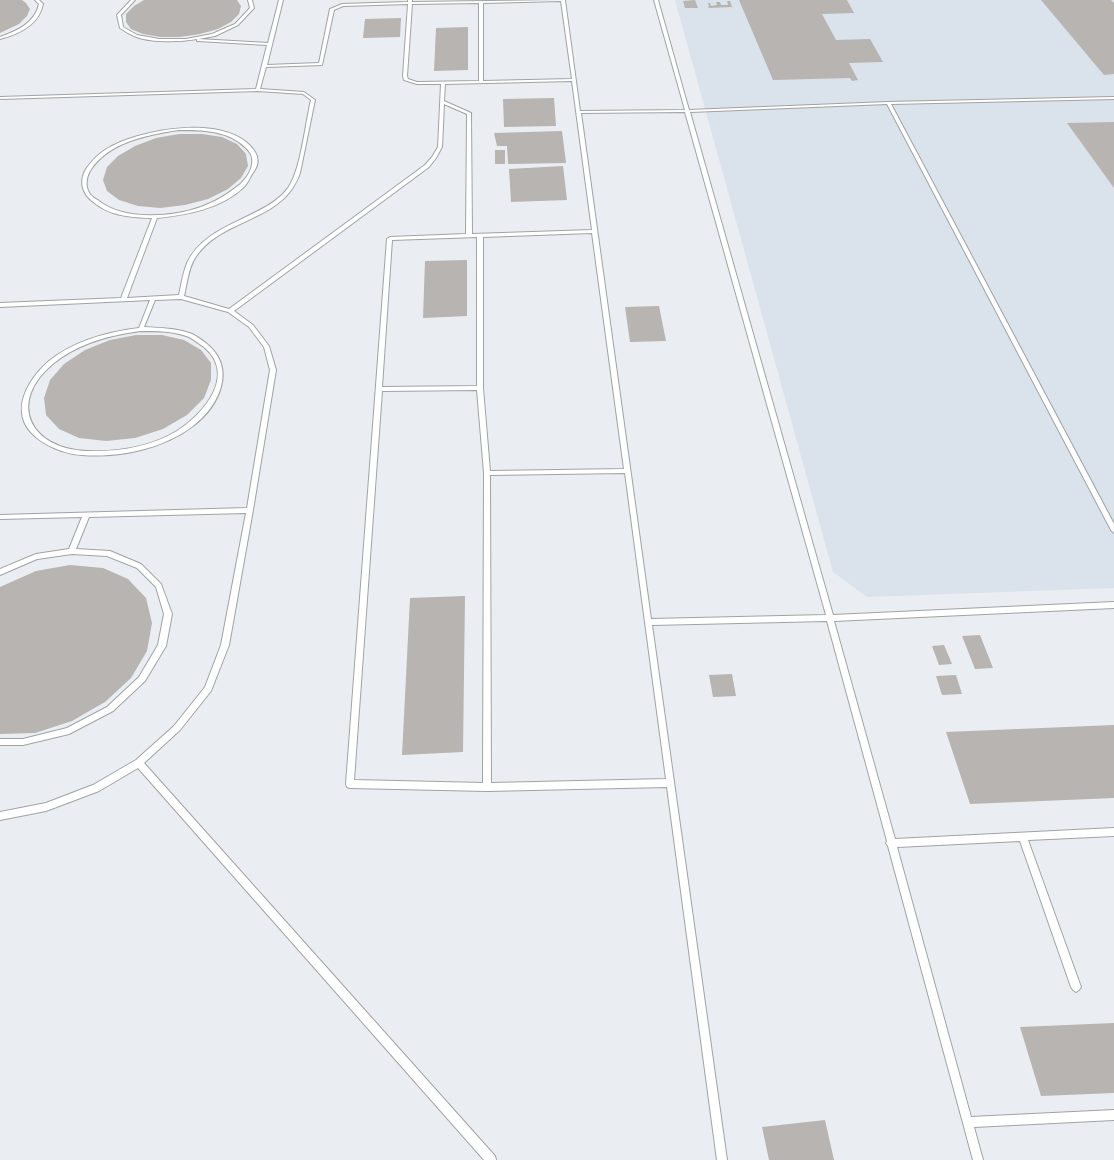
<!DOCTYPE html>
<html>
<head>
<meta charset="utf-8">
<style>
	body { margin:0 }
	canvas { display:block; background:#eaedf1 }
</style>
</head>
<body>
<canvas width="1114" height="1160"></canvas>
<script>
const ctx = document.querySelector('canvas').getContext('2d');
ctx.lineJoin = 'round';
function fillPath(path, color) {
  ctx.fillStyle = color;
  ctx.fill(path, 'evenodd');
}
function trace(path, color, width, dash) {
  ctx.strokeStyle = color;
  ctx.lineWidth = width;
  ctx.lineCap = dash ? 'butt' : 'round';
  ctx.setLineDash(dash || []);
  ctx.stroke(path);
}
const built = new Path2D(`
	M 675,0 L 1114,0 L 1114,588 L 867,597 L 833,572 Z`);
const building = new Path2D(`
	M 0,0 L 22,0 L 26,3 L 30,9 L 27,16 L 19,24 L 0,33 Z
	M 144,0 L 237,0 L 241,6 L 239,14 L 231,22 L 218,29 L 200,34 L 180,37 L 160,37 L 143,34 L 131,29 L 126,22 L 126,14 L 134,6 Z
	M 695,0 L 698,8 L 685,8 L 683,1 Z
	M 739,0 L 847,0 L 854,13 L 822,14 L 836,40 L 870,39 L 883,62 L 849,63 L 858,80 L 852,81 L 850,78 L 773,80 Z
	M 1041,0 L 1111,0 L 1114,3 L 1114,74 L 1104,75 Z
	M 727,1 L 730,1 L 732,7 L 709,8 L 708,6 L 709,6 L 708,3 L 710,3 L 711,6 L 717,5 L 716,2 L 720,2 L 721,5 L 728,5 Z
	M 401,18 L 400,37 L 363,38 L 365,19 Z
	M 468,27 L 468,70 L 434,71 L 436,28 Z
	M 554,98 L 556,126 L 504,127 L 503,99 Z
	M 1114,122 L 1114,188 L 1067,123 Z
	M 562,131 L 566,163 L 508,164 L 507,146 L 497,146 L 494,133 Z
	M 179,134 L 202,134 L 222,137 L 237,144 L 246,154 L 248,166 L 241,178 L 228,189 L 208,199 L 185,205 L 160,208 L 138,206 L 119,200 L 107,191 L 103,180 L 107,167 L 118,156 L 135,146 L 156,138 Z
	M 495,150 L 505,150 L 505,164 L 495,164 Z
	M 563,166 L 567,200 L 511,202 L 509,169 Z
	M 467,260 L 467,316 L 423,318 L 425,261 Z
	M 659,306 L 666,341 L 630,342 L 625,307 Z
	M 136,335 L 162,335 L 184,340 L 201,350 L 211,363 L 211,380 L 204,398 L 187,415 L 163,429 L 135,438 L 106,441 L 79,438 L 59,429 L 46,415 L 44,398 L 50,380 L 64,364 L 85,350 L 110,340 Z
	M 70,565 L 103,568 L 128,579 L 146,598 L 152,623 L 147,651 L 131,678 L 105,702 L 72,721 L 35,733 L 0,734 L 0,587 L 36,571 Z
	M 465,596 L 463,752 L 402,755 L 410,598 Z
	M 980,635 L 993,668 L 975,669 L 962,636 Z
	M 944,645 L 952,664 L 939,665 L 932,646 Z
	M 732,674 L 736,696 L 713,697 L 709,675 Z
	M 956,675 L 962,694 L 942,695 L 936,676 Z
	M 1114,725 L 1114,798 L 970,804 L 946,732 Z
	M 1114,1023 L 1114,1093 L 1041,1096 L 1020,1027 Z
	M 825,1120 L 834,1160 L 769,1160 L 762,1127 Z`);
const lane = new Path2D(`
	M 35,0 L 39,0 L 43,4 C 39,25 19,34 0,39 L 0,37 C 17,31 35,23 39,4 Z
	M 131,0 L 135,0 L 121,15 L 123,27 L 137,35 L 159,39 L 186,39 L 212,34 L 235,24 L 250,8 L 248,0 L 252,0 L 254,8 L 238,25 L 215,36 L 198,39 L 268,43 L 279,0 L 283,0 L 267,65 L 319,63 L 330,9 L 342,4 L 408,2 L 408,0 L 412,0 L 412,2 L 565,0 L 580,111 L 685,110 L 654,0 L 658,0 L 689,110 L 888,102 L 1114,97 L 1114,99 L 891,104 L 1114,524 L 1114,533 L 1111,530 L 887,104 L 690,112 L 833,615 L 1114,602 L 1114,608 L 834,621 L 895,839 L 1114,828 L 1114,836 L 1028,840 L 1081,987 L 1079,990 L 1076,992 L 1073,990 L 1071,987 L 1020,841 L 897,847 L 971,1117 L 1114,1110 L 1114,1120 L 974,1127 L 983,1160 L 973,1160 L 888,846 L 886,843 L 887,841 L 827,621 L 652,625 L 727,1160 L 717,1160 L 667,787 L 487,791 L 350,788 L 347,787 L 346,784 L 387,239 L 390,237 L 466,234 L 467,114 L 444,104 L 442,147 L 436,158 L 429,167 L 234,311 L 253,325 L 269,346 L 276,370 L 253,510 L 229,645 L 211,691 L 180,730 L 144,763 L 495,1156 L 496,1160 L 484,1160 L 138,768 L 99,791 L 46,811 L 0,820 L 0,812 L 46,803 L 93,785 L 136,760 L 174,726 L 205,687 L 221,645 L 246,513 L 89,517 L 76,549 L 110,551 L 141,564 L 161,584 L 172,614 L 166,646 L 145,681 L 113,711 L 69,734 L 23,745 L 0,745 L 0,739 L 23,739 L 67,728 L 107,707 L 139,677 L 158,645 L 164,614 L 156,587 L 137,568 L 107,556 L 72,554 L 37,559 L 0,575 L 0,569 L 36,554 L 69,549 L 82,517 L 0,519 L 0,515 L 247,508 L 270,370 L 264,347 L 249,327 L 228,312 L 181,299 L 155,300 L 144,327 C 160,328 177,328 192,334 C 198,337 202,340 207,344 C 237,369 219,406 193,426 C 163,449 119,458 82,455 C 59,454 24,438 22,413 C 20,393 35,373 49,361 C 74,341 107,332 139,328 L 150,300 L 0,307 L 0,303 L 121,298 L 152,218 C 138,218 114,216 102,208 C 98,206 95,203 92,201 C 82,193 79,181 86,169 C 91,162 97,155 105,150 C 138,129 230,112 255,152 C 260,160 257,168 252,174 C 250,178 247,184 244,187 C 221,209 186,215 157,218 L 127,298 L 179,295 C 181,285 183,273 187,263 C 200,235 231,225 256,212 C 268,206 280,199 288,188 C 301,170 305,124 311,100 L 303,94 L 258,91 L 0,99 L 0,97 L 256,89 L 267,45 L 198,41 L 197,41 L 197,39 C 180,42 149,43 134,36 C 129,34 125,31 120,28 L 117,15 ZM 561,1 L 572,79 L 483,81 L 483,3 ZM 479,3 L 479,81 L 417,82 L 408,79 L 407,76 L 412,4 ZM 408,4 L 403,76 L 404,80 L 417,84 L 441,84 L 438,147 L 432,157 L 425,165 L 229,309 L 184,296 C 187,284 188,269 195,258 C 218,222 269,222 292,189 C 295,184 298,179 300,173 L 315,100 L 304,92 L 260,89 L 266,67 L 322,65 L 334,10 L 343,6 ZM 572,81 L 592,230 L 472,234 L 471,113 L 444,101 L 445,84 ZM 685,112 L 826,615 L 651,619 L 581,113 ZM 178,130 C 202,130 228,130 246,148 C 251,153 253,157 252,164 C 251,173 243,183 235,188 C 225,196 214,202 201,207 C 173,217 124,221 99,201 C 96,199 92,197 90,194 C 85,187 86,178 90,171 C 108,142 147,135 178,130 ZM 592,233 L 624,469 L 490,471 L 483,388 L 483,237 ZM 477,237 L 477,386 L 382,387 L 392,240 ZM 141,331 C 157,331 174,331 189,337 C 195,340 199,344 204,347 C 237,375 204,414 177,431 C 151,447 117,452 87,451 C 30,449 6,402 54,363 C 79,343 110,335 141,331 ZM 477,390 L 484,473 L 483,783 L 354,780 L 382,391 ZM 625,473 L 666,779 L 491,783 L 490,475 Z`);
fillPath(built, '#dae2ec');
fillPath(building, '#b8b4b1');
trace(lane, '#a0a3a6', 2);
fillPath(lane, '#fff');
</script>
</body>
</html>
